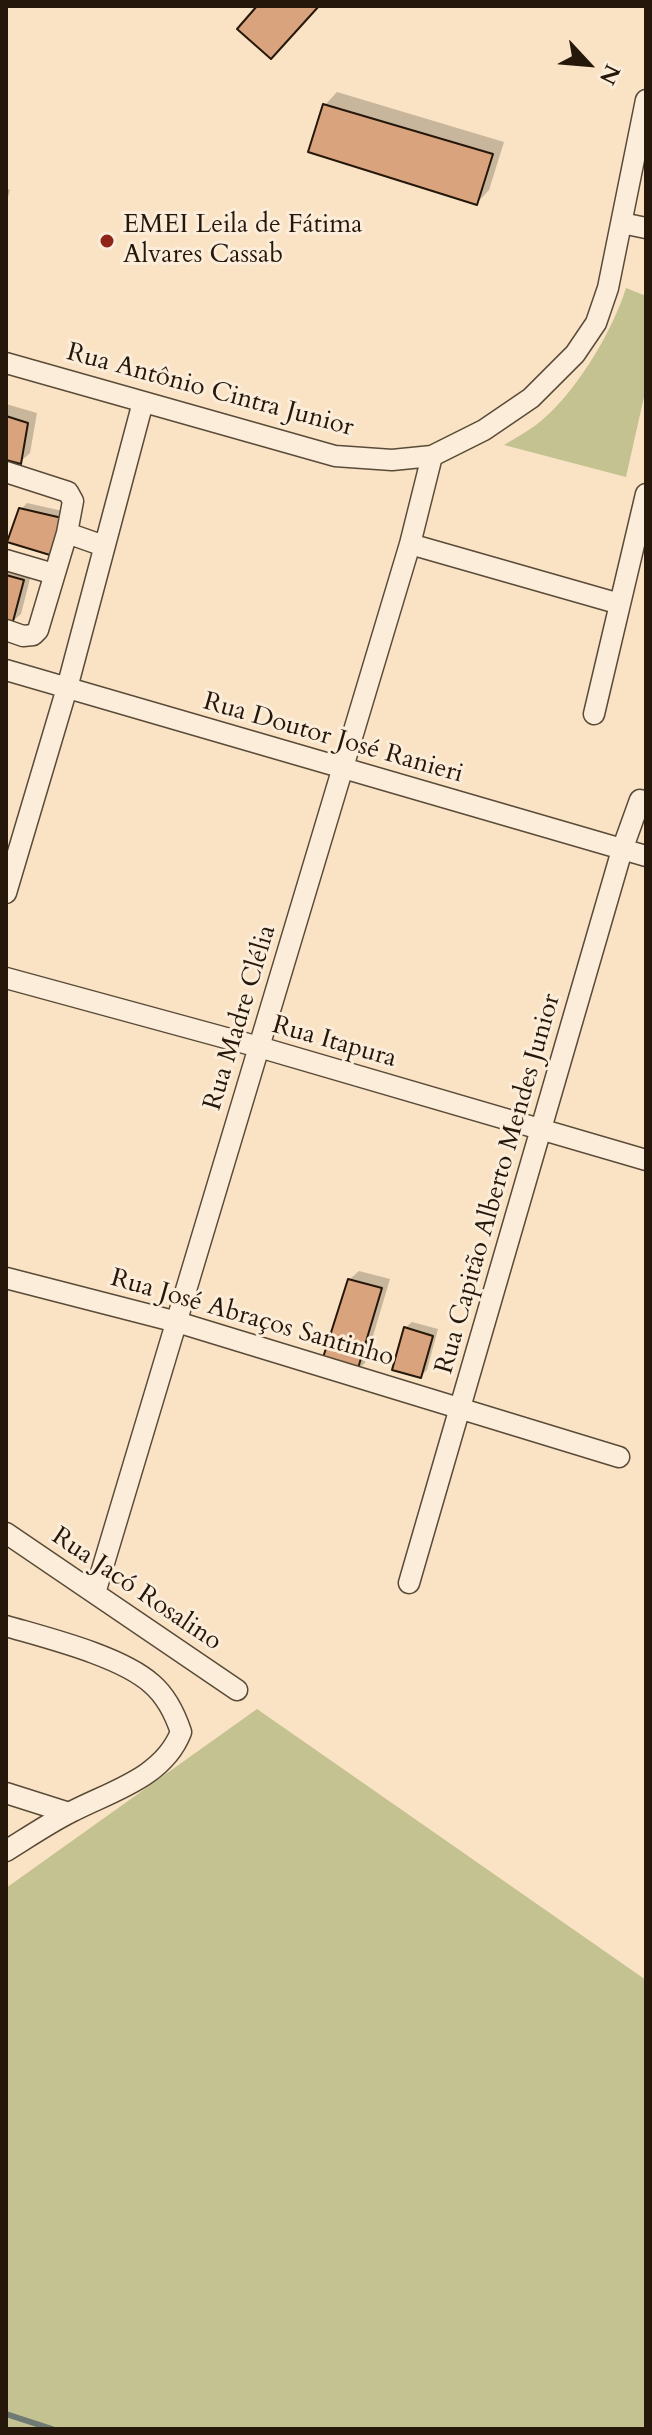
<!DOCTYPE html>
<html>
<head>
<meta charset="utf-8">
<style>
	body { margin:0 }
	#map { position:relative; width:652px; height:2435px; overflow:hidden; background:#f9e3c4; font-family:Cardo,serif }
	canvas { display:block }
	.frame { position:absolute; inset:0; border:8px solid #25170a; pointer-events:none }
	.north { position:absolute; left:548px; top:24px; width:80px; height:80px; -webkit-text-stroke:6px #fbedd9; paint-order:stroke; rotate:116deg; font-size:22px; font-weight:700; line-height:32px; text-align:center; color:#25170a }
	.north::after { content:''; display:block; margin:auto; width:28px; height:36px; background:#25170a; clip-path:polygon(50% 0,100% 100%,50% 72%,0 100%) }
</style>
</head>
<body>
<div id="map">
<canvas width="652" height="2435"></canvas>
<div class="frame"></div>
<div class="north">N</div>
</div>
<script>
const ctx = document.querySelector('canvas').getContext('2d');
ctx.lineJoin = 'round';
function fillPath(path, color) {
  ctx.fillStyle = color;
  ctx.fill(path, 'evenodd');
}
function trace(path, color, width, dash) {
  ctx.strokeStyle = color;
  ctx.lineWidth = width;
  ctx.lineCap = dash ? 'butt' : 'round';
  ctx.setLineDash(dash || []);
  ctx.stroke(path);
}
function write(font, color, halo, rows, align = 'center') {
  ctx.font = font + ' Cardo,serif';
  ctx.lineWidth = 6;
  ctx.setLineDash([]);
  ctx.textBaseline = 'middle';
  ctx.strokeStyle = halo;
  ctx.fillStyle = color;
  for (const [text, x, y, turn = 0] of rows) {
    ctx.save();
    ctx.translate(x, y);
    ctx.rotate((+turn || 0) * Math.PI / 180);
    ctx.textAlign = isNaN(turn) ? turn : align;
    if (halo) ctx.strokeText(text, 0, 0);
    ctx.fillText(text, 0, 0);
    ctx.restore();
  }
}
const green = new Path2D(`
	M 626,288 L 646,296 L 646,388 L 626,477 L 504,445 C 514,439 526,432 536,425 C 574,396 612,333 626,288 Z
	M 257,1709 L 646,1980 L 646,2429 L 6,2429 L 6,1888 Z`);
const shadow = new Path2D(`
	M 337,92 L 504,142 L 489,190 L 477,203 L 325,105 Z
	M 6,188 L 10,190 L 6,204 Z
	M 6,404 L 37,413 L 30,453 L 20,462 L 6,458 Z
	M 27,503 L 67,512 L 56,547 L 21,509 Z
	M 6,563 L 32,571 L 21,614 L 11,623 L 6,622 Z
	M 359,1271 L 390,1279 L 365,1363 L 355,1372 L 349,1280 Z
	M 412,1322 L 438,1329 L 427,1370 L 421,1376 L 405,1328 Z`);
const stream = new Path2D(`
	M 6,2414 L 52,2429`);
const building = new Path2D(`
	M 257,6 L 319,6 L 271,59 L 237,29 Z
	M 323,104 L 493,154 L 477,205 L 308,152 Z
	M 6,416 L 28,423 L 21,464 L 6,460 Z
	M 19,508 L 62,518 L 50,555 L 7,542 Z
	M 6,575 L 24,580 L 12,625 L 6,624 Z
	M 348,1279 L 382,1288 L 356,1375 L 321,1364 Z
	M 404,1327 L 433,1336 L 421,1378 L 392,1370 Z`);
const minor = new Path2D(`
	M 622,223 L 646,228
	M 6,363 L 335,456 L 392,460 L 432,456 L 484,430 L 531,398 L 575,354 L 596,323 L 608,288 L 646,100
	M 6,472 L 68,492 L 73,501 L 67,533 L 38,630 L 33,635 L 23,636 L 6,630
	M 67,533 L 104,546
	M 410,544 L 620,604
	M 6,560 L 54,574
	M 6,670 L 646,856
	M 594,714 L 646,494
	M 6,893 L 67,688 L 143,402
	M 6,978 L 259,1047 L 646,1160
	M 6,1278 L 177,1322 L 619,1457
	M 6,1533 L 237,1690
	M 409,1583 L 622,850 L 640,800
	M 95,1593 L 410,544 L 432,456
	M 6,1626 C 47,1638 121,1656 152,1684 C 167,1697 175,1714 181,1732 C 163,1778 111,1791 71,1812 C 49,1823 27,1838 6,1851
	M 6,1793 L 69,1813`);
const markers = [
	[107,241,8,"#8f2418"]
];
const poiNames = [
	["EMEI Leila de Fátima",123,226],
	["Alvares Cassab",123,256]
];
const streetNames = [
	["Rua Antônio Cintra Junior",210,391,15],
	["Rua Doutor José Ranieri",333,739,16],
	["Rua Madre Clélia",241,1018,-73],
	["Rua Itapura",334,1043,16],
	["Rua Capitão Alberto Mendes Junior",499,1184,-74],
	["Rua José Abraços Santinho",252,1319,16],
	["Rua Jacó Rosalino",136,1590,34]
];
fillPath(green, '#c4c290');
fillPath(shadow, '#0003');
trace(stream, '#6f7a75', 6);
fillPath(building, '#d9a37d');
trace(building, '#25170a', 2);
trace(minor, '#5a4a38', 23);
trace(minor, '#fbedd9', 20);
for (const [x, y, r, color] of markers) {
  const dot = new Path2D();
  dot.arc(x, y, r, 0, 2 * Math.PI);
  ctx.fillStyle = color;
  ctx.fill(dot);
  trace(dot, '#fbedd9', 3);
}
write('26px', '#25170a', '#fbedd9', poiNames, 'left');
write('26px', '#25170a', '#fbedd9', streetNames);
</script>
</body>
</html>
